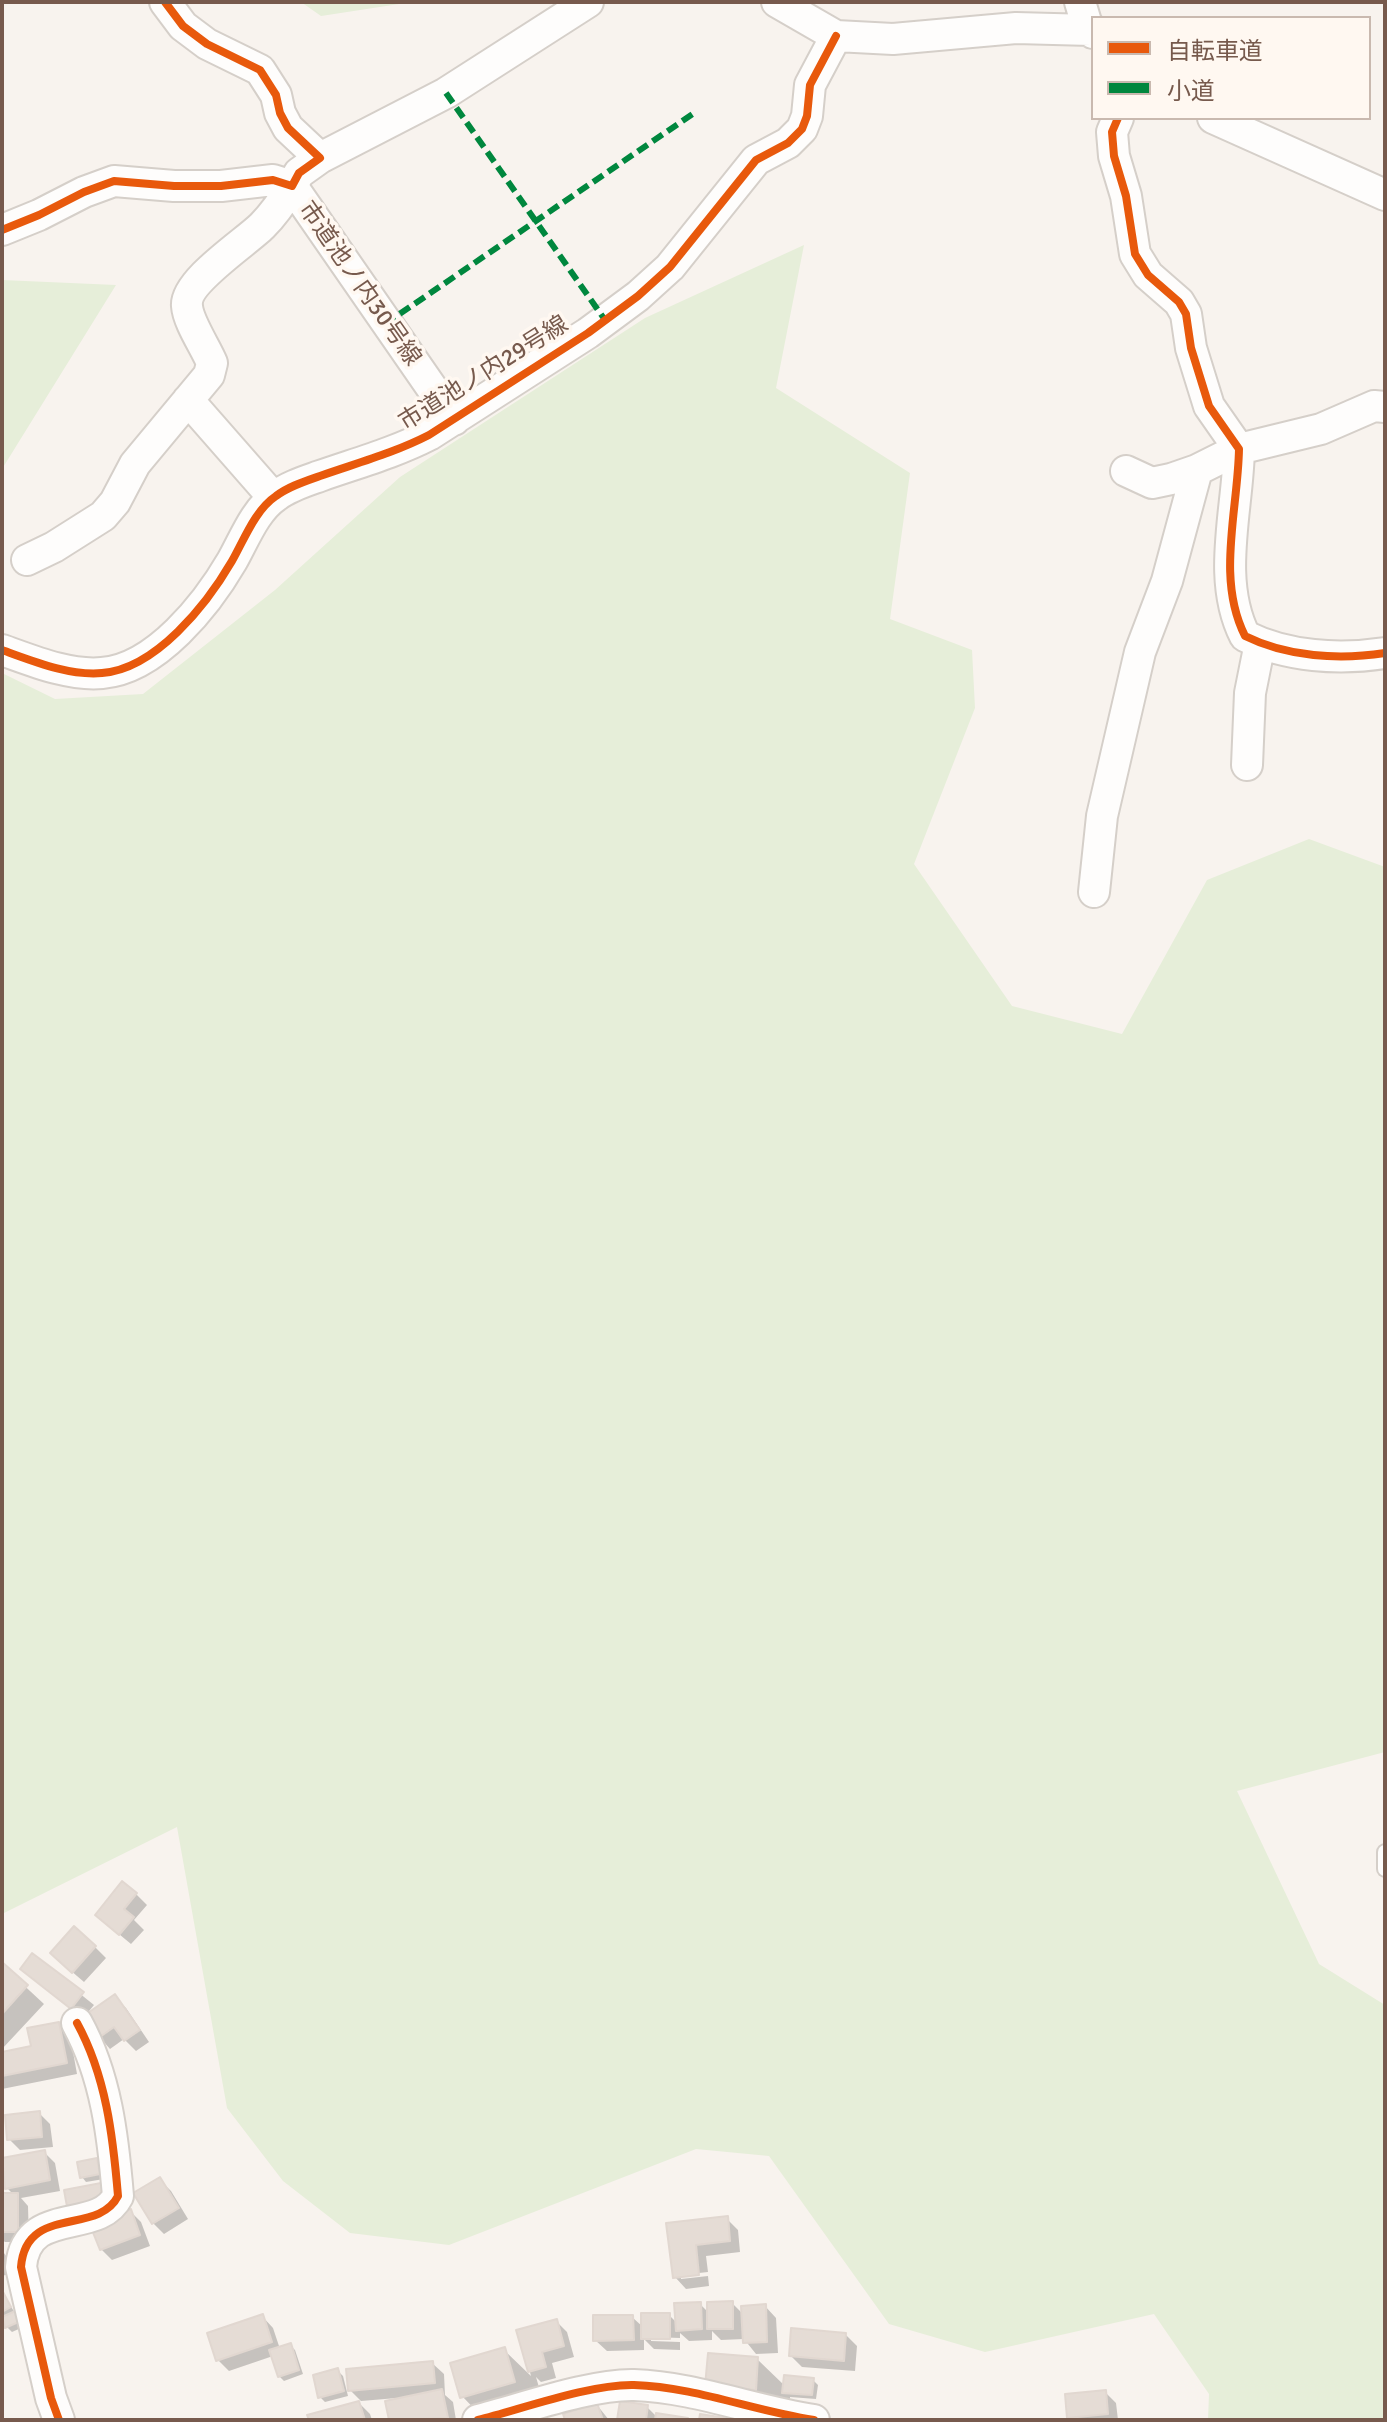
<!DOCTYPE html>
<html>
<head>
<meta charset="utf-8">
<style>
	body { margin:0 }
	#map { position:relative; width:1387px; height:2422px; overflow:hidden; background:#f8f3ee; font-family:Signika,"Noto Sans JP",sans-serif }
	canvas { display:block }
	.frame { position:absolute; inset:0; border:4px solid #775a4d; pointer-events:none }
	.legend { position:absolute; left:1091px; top:16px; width:280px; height:104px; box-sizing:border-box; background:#fff8f1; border:2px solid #c9b9af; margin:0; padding:10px 14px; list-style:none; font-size:24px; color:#775a4d }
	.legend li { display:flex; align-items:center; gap:16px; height:40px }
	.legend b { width:40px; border:2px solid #c9b9af }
</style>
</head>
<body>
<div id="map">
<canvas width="1387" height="2422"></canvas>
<div class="frame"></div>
<ul class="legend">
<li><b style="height:10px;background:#e8590c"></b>自転車道</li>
<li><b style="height:10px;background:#00873e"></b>小道</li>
</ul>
</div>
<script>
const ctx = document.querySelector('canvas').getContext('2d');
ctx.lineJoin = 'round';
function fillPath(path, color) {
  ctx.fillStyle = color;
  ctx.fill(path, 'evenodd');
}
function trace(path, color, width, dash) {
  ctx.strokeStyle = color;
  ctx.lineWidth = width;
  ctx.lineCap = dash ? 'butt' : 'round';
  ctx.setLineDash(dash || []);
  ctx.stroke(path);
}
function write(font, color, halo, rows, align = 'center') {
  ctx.font = font + ' Signika,"Noto Sans JP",sans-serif';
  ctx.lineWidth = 7;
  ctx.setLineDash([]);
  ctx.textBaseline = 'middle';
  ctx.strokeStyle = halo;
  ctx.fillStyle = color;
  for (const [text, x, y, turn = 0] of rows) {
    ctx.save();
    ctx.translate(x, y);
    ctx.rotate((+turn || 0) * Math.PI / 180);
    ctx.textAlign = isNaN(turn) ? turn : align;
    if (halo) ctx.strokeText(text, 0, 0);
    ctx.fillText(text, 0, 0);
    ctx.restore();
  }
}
const green = new Path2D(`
	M 301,2 L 412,2 L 321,16 Z
	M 804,245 L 776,388 L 910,473 L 890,619 L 972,650 L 975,708 L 914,864 L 1012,1006 L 1122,1034 L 1207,880 L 1309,839 L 1385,867 L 1385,1752 L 1237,1791 L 1319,1964 L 1385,2005 L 1385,2420 L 1208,2420 L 1209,2394 L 1154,2314 L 985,2352 L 889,2324 L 769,2156 L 696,2149 L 449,2245 L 350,2233 L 283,2181 L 227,2108 L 177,1827 L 2,1914 L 2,673 L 55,699 L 143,694 L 275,590 L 400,477 L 645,318 Z
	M 2,280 L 116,285 L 2,469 Z`);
const shadow = new Path2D(`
	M 136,1894 L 147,1905 L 134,1920 L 144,1930 L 131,1944 L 108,1925 Z
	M 95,1947 L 106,1958 L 84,1982 L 63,1964 Z
	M 33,1956 L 94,2005 L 85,2016 L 115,1997 L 126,2008 L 149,2042 L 136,2051 L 124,2039 L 110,2049 L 83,2018 L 23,1969 Z
	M 2,1965 L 44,2004 L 2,2049 Z
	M 59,2024 L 70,2035 L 77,2074 L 2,2089 L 2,2054 L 33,2048 Z
	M 39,2113 L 50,2124 L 53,2147 L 20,2150 L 9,2139 Z
	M 44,2152 L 55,2163 L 60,2191 L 21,2198 L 28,2206 L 29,2242 L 5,2242 L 2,2240 L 2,2195 L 14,2195 L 7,2188 L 2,2160 Z
	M 96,2160 L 101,2165 L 104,2179 L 86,2182 L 82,2177 Z
	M 160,2180 L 171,2191 L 188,2219 L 164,2234 L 153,2223 Z
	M 101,2185 L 112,2196 L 116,2217 L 130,2211 L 141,2222 L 150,2246 L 112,2260 L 101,2249 L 92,2226 Z
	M 727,2219 L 738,2230 L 740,2252 L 706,2256 L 708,2272 L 681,2275 L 681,2279 L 708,2276 L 709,2286 L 686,2289 L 675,2277 L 669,2225 Z
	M 2,2250 L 8,2259 L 23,2270 L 2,2276 Z
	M 2,2292 L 15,2313 L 30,2324 L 12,2332 L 7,2327 L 2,2319 Z
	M 732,2303 L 744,2315 L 765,2306 L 776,2318 L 778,2353 L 756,2354 L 744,2339 L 721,2340 L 712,2331 L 712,2340 L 689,2341 L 680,2333 L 680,2350 L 654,2349 L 644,2339 L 644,2350 L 607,2351 L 595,2340 L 632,2317 L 643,2327 L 669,2315 L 677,2323 L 700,2304 L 709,2313 ZM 651,2337 L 680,2338 L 680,2342 L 651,2341 Z
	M 262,2316 L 273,2328 L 280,2349 L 290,2345 L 295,2350 L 303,2374 L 284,2381 L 279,2376 L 273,2356 L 229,2371 L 218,2360 Z
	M 556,2321 L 567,2332 L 574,2357 L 552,2363 L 556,2378 L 541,2382 L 536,2377 L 547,2415 L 485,2420 L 462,2396 L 504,2350 L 531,2376 L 519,2331 Z
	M 846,2335 L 857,2346 L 855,2371 L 802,2367 L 791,2356 Z
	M 757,2359 L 785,2386 L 813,2380 L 818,2385 L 816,2399 L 790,2397 L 789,2420 L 707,2385 Z
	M 432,2363 L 444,2374 L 445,2395 L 453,2402 L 456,2420 L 391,2420 L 387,2403 L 398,2400 L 397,2398 L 361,2401 L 350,2390 Z
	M 338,2371 L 343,2376 L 348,2396 L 325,2402 L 320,2397 Z
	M 1105,2392 L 1116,2403 L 1118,2420 L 1072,2420 L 1069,2417 Z
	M 359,2403 L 370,2414 L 372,2420 L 311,2420 Z
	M 597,2405 L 609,2420 L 567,2420 Z
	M 647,2407 L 658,2418 L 688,2420 L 619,2420 Z`);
const building = new Path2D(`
	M 122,1881 L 137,1893 L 124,1909 L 134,1917 L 119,1935 L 95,1915 Z
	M 74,1926 L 96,1946 L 72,1973 L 50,1953 Z
	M 32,1953 L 84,1992 L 71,2009 L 20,1969 Z
	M 2,1962 L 28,1985 L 2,2014 Z
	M 115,1994 L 140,2030 L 124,2041 L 114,2027 L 97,2039 L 82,2017 Z
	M 59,2022 L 67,2063 L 2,2076 L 2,2052 L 31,2046 L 27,2028 Z
	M 40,2111 L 42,2137 L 7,2140 L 5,2115 Z
	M 45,2150 L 50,2180 L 5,2189 L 2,2158 Z
	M 97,2158 L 100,2174 L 80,2178 L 77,2162 Z
	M 160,2177 L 179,2208 L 152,2224 L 133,2193 Z
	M 101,2183 L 106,2204 L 68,2212 L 64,2190 Z
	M 2,2193 L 18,2193 L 18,2232 L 2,2232 Z
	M 131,2209 L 140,2235 L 100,2250 L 90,2225 Z
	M 728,2216 L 730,2241 L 696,2245 L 699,2275 L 673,2278 L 666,2223 Z
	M 2,2290 L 11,2307 L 2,2312 Z
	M 733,2301 L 733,2329 L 707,2329 L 707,2302 Z
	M 701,2302 L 702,2329 L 676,2331 L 674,2303 Z
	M 766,2304 L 767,2342 L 743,2343 L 741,2306 Z
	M 22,2308 L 27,2318 L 5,2328 L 2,2317 Z
	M 641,2313 L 670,2313 L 670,2339 L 641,2339 Z
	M 263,2314 L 272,2342 L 216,2361 L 207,2333 Z
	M 593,2315 L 633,2315 L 634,2340 L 593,2341 Z
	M 557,2319 L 564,2346 L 542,2352 L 546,2367 L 528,2372 L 516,2330 Z
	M 791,2328 L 846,2333 L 844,2361 L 789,2356 Z
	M 291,2343 L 299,2370 L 278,2377 L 269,2350 Z
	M 505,2347 L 515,2382 L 460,2398 L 450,2363 Z
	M 708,2353 L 758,2357 L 756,2390 L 705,2386 Z
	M 433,2361 L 435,2383 L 348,2391 L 346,2369 Z
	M 338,2368 L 344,2391 L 318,2398 L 313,2375 Z
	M 784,2375 L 814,2378 L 812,2395 L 782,2393 Z
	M 442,2389 L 448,2418 L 389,2420 L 385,2401 Z
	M 1106,2390 L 1108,2414 L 1067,2418 L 1065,2394 Z
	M 359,2401 L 365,2420 L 309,2420 L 307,2415 Z
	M 620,2401 L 648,2405 L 646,2420 L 617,2420 Z
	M 597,2403 L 603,2420 L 565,2420 L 563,2414 Z
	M 656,2413 L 688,2418 L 688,2420 L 655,2420 Z
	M 700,2414 L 732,2419 L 699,2420 Z`);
const lane = new Path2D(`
	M 1385,1852 L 1385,1869`);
const street = new Path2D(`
	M 777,2 L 836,36 L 893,39 L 1016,28 L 1091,30
	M 1080,2 L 1086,22 L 1093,33
	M 1118,118 L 1112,132 L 1114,156 L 1126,196 L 1135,254 L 1148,275 L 1179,302 L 1186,314 L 1191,348 L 1209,406 L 1239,449 C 1238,510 1216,579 1245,636 C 1287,657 1339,660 1385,653
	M 1213,118 L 1385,195
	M 320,158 L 446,93 L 588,2
	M 2,230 L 39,215 L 84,192 L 114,181 L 174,186 L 221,186 L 273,180 L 292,186 L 299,173 L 320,158 L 288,128 L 280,113 L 276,95 L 260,70 L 207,44 L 183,26 L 165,2
	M 188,400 L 273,497
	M 1126,471 L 1152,483 L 1171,479 L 1197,470 L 1239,449 L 1321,429 L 1374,406 L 1385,407
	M 27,560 L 54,547 L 103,516 L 115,502 L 135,464 L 209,375 L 212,363 C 206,348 188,322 187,306 C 184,282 246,242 262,226 C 274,214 283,201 292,186 L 454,420
	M 2,650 C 33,661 69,676 102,673 C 156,669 207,604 232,561 C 244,540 255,510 276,496 C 289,486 306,481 320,476 C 357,463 394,453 429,435 L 588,333 L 638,296 L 670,267 L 756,160 L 788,143 L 802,129 L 807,116 L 810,85 L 836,36
	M 1247,765 L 1250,693 L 1260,643
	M 1094,892 L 1102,816 L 1140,652 L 1167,581 L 1197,470
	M 59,2420 L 51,2398 L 21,2267 C 26,2204 98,2236 118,2196 C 113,2136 106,2076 77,2023
	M 478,2420 C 522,2409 590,2384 634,2385 C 695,2387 754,2411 814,2420`);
const quiet = new Path2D(`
	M 446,93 L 605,320
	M 385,324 L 697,111`);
const cycleway = new Path2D(`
	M 1118,118 L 1112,132 L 1114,156 L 1126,196 L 1135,254 L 1148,275 L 1179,302 L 1186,314 L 1191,348 L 1209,406 L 1239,449 C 1238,510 1216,579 1245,636 C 1287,657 1339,660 1385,653
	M 2,230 L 39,215 L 84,192 L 114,181 L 174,186 L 221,186 L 273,180 L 292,186 L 299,173 L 320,158 L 288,128 L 280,113 L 276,95 L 260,70 L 207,44 L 183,26 L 165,2
	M 2,650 C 33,661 69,676 102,673 C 156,669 207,604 232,561 C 244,540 255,510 276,496 C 289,486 306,481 320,476 C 357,463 394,453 429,435 L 588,333 L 638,296 L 670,267 L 756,160 L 788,143 L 802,129 L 807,116 L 810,85 L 836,36
	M 59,2420 L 51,2398 L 21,2267 C 26,2204 98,2236 118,2196 C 113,2136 106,2076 77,2023
	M 478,2420 C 522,2409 590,2384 634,2385 C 695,2387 754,2411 814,2420`);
const streetNames = [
	["市道池ノ内30号線",359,284,55],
	["市道池ノ内29号線",484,374,-32]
];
fillPath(green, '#e6eed9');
fillPath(shadow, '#0003');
fillPath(building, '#e5dcd5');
trace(building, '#e1d7d0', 2);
trace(lane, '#d5cfc9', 18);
trace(street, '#d5cfc9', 34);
trace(lane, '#fefdfc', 14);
trace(street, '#fefdfc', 30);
trace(quiet, '#00873e', 6, [12, 6]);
trace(cycleway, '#e8590c', 8);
write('24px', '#775a4d', '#fff8f1', streetNames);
</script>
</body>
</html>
